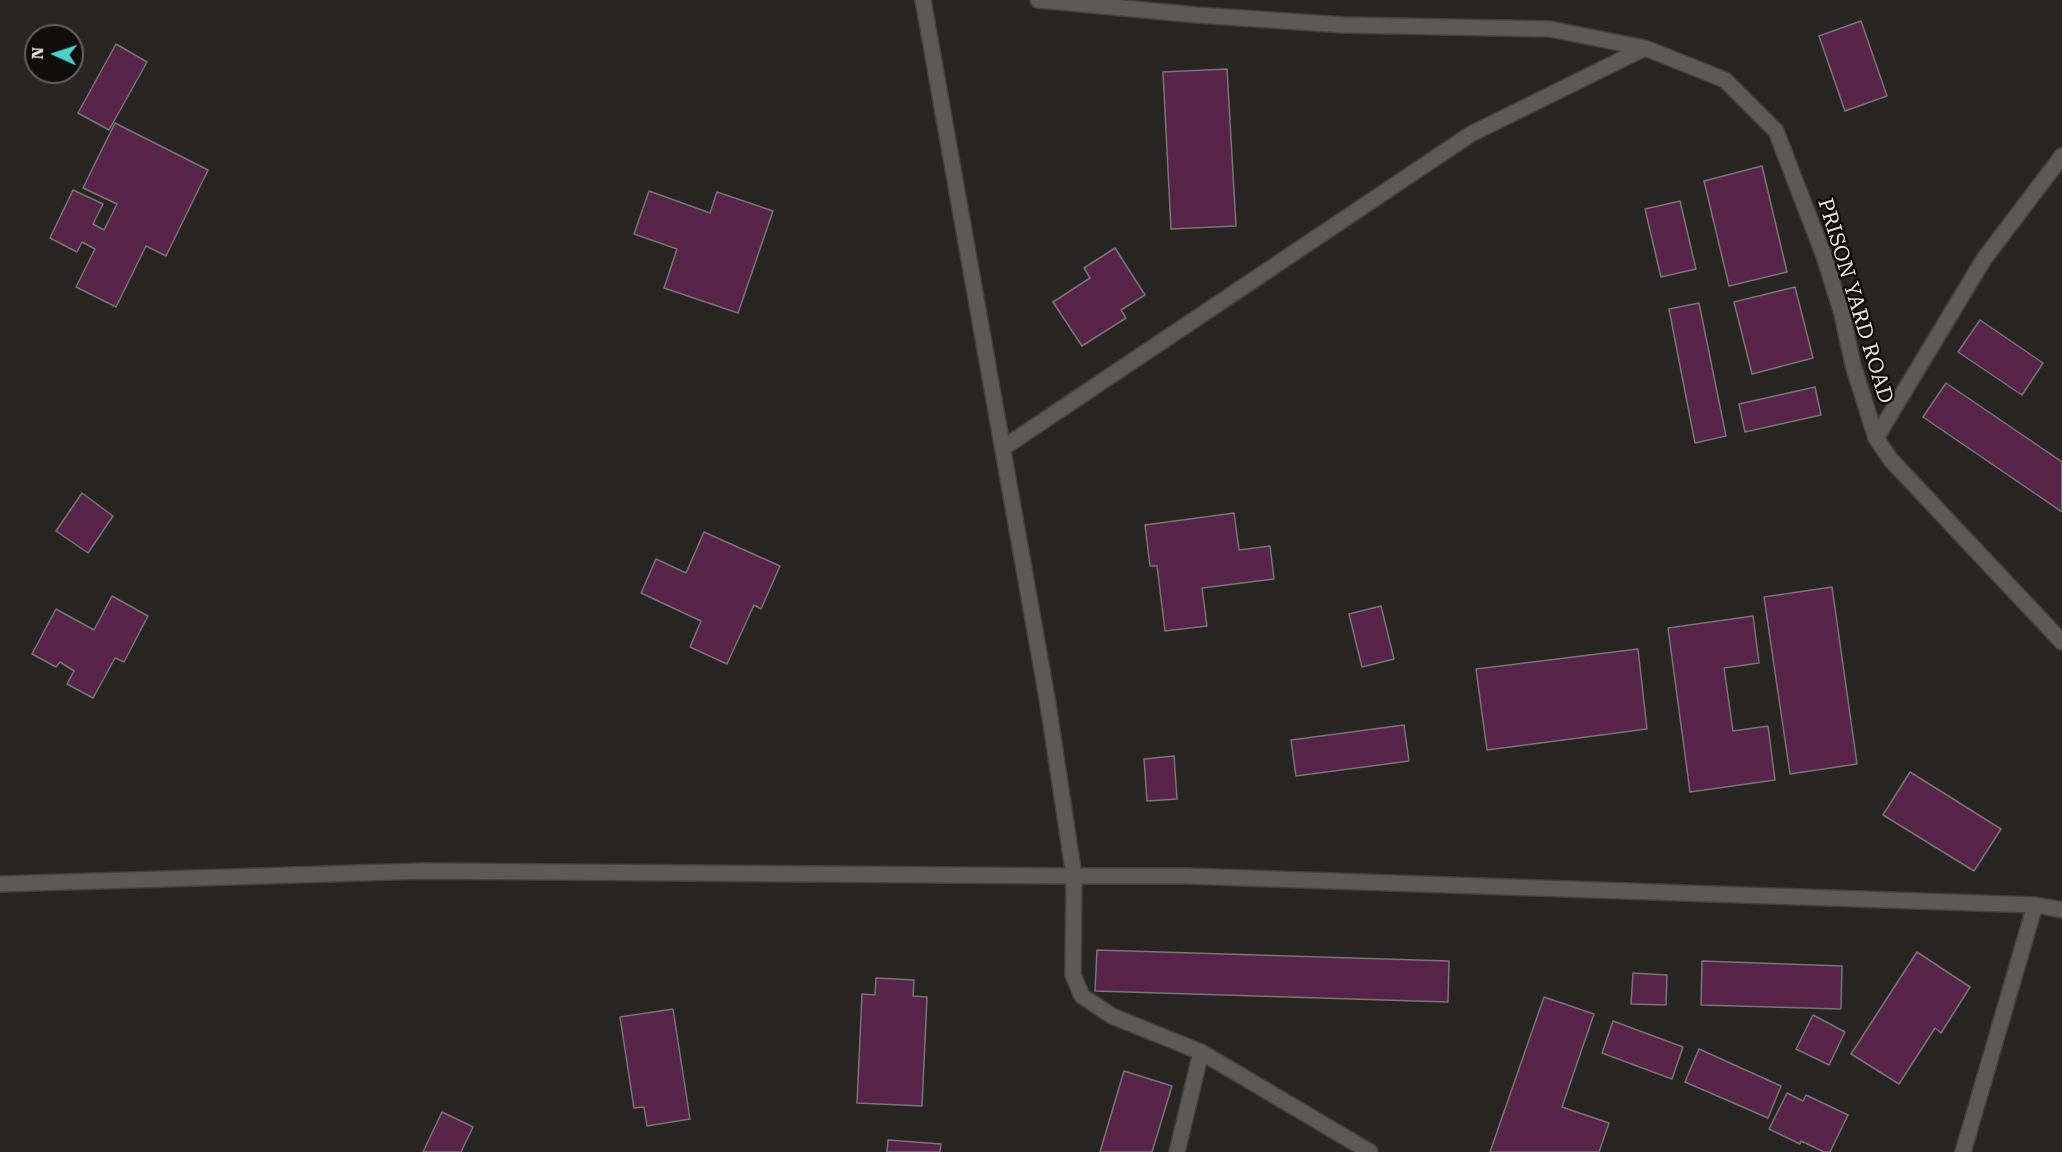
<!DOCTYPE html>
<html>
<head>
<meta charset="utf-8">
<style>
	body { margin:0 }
	#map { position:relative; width:2062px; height:1152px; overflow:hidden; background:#282522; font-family:"Roboto Serif",serif }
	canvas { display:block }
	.north { position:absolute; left:24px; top:24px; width:60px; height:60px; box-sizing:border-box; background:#100e0d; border:2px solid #646261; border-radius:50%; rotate:273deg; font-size:16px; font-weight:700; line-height:24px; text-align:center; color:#e3e1df }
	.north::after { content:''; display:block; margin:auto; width:21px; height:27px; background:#52cdcc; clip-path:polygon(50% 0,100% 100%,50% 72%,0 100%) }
</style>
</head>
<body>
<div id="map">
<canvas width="2062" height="1152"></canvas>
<div class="north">N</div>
</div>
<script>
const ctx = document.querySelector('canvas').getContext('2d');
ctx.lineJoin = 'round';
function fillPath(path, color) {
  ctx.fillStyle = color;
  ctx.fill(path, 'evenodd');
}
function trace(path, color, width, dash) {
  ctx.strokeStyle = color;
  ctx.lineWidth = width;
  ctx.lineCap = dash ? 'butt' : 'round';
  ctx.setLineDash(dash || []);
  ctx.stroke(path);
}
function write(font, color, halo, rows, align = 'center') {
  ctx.font = font + ' "Roboto Serif",serif';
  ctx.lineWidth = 5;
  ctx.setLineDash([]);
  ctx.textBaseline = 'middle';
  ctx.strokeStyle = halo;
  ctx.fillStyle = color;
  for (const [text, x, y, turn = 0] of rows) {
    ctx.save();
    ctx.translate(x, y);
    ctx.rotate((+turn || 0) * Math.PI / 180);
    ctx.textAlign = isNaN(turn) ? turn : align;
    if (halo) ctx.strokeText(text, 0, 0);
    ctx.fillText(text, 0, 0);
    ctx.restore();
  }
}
const building = new Path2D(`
	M 1861,21 L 1887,96 L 1845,111 L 1819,36 Z
	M 116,44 L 147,62 L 109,130 L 78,113 Z
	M 1227,69 L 1236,226 L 1171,229 L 1163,72 Z
	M 115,123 L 208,170 L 166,256 L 146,246 L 116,307 L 76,287 L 95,249 L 82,242 L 77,252 L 50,238 L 73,190 L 103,204 L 93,224 L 104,230 L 117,204 L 83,188 Z
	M 1762,166 L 1787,272 L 1729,286 L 1704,181 Z
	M 649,191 L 710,213 L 717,192 L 773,211 L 738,313 L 664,288 L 677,249 L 634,234 Z
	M 1680,201 L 1696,269 L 1661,277 L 1645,209 Z
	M 1115,248 L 1145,295 L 1121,310 L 1126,318 L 1082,346 L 1053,302 L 1090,278 L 1084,268 Z
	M 1795,287 L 1813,358 L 1752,374 L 1734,302 Z
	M 1699,303 L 1726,436 L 1695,443 L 1669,309 Z
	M 1980,320 L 2043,363 L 2022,395 L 1958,352 Z
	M 1946,383 L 2062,462 L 2062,512 L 1923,417 Z
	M 1815,387 L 1821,415 L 1745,432 L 1739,404 Z
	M 82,493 L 113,516 L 88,553 L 56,531 Z
	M 1234,513 L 1239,550 L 1270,546 L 1274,579 L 1202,588 L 1207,626 L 1165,631 L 1157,566 L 1150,566 L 1145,525 Z
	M 704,532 L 780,566 L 761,609 L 754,605 L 727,664 L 690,647 L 701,621 L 641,593 L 656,559 L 686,573 Z
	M 1832,587 L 1857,764 L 1790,774 L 1764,597 Z
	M 112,596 L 148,616 L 124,662 L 115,658 L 93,698 L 67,684 L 74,671 L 60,662 L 56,667 L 32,654 L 56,609 L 94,630 Z
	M 1381,606 L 1394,659 L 1362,667 L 1349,614 Z
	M 1753,616 L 1759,663 L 1724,668 L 1733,731 L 1768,726 L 1775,780 L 1690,792 L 1668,628 Z
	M 1638,649 L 1647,729 L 1487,750 L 1476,669 Z
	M 1404,725 L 1409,761 L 1296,776 L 1291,740 Z
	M 1174,756 L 1177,799 L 1147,801 L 1144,759 Z
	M 1910,772 L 2001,829 L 1974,871 L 1883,815 Z
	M 1097,950 L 1449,961 L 1448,1002 L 1095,991 Z
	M 1917,952 L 1970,987 L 1941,1033 L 1935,1028 L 1899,1084 L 1851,1054 Z
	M 1702,961 L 1842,966 L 1841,1009 L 1701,1005 Z
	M 1633,973 L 1667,975 L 1666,1005 L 1631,1004 Z
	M 876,978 L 914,980 L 913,996 L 927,997 L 922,1106 L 857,1103 L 862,994 L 875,995 Z
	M 1544,997 L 1594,1014 L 1562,1107 L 1609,1123 L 1599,1152 L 1490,1152 Z
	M 673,1009 L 690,1119 L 647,1126 L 644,1107 L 634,1108 L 620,1017 Z
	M 1813,1015 L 1845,1032 L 1829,1065 L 1796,1049 Z
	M 1613,1021 L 1683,1047 L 1672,1079 L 1602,1053 Z
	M 1699,1049 L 1781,1086 L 1768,1118 L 1685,1082 Z
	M 1124,1071 L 1172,1086 L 1152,1152 L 1100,1152 Z
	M 1787,1093 L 1803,1101 L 1806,1095 L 1848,1115 L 1830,1152 L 1824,1152 L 1801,1141 L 1800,1144 L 1769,1129 Z
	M 442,1112 L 473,1127 L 461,1152 L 423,1152 Z
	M 888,1140 L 941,1144 L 940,1152 L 887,1152 Z`);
const service = new Path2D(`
	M 1177,1152 L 1201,1052`);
const minor = new Path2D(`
	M 923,0 L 1048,704 L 1074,876 L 1186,876 L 2035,905 L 2062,910
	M 1038,0 L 1197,15 L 1344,25 L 1550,29 L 1645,48 L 1725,80 L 1776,131 L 1824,256 L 1842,314 L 1853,365 L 1876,438 L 1891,460 L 2062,642
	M 1876,438 L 1984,259 L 2062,156
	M 1003,448 L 1471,134 L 1645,48
	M 0,884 L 424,871 L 1074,876 L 1073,975 L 1082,996 L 1112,1016 L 1201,1052 L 1370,1152
	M 1963,1152 L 2035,905`);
const streetNames = [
	["PRISON YARD ROAD",1855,301,73]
];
fillPath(building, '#58244a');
trace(building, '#797578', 1.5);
trace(service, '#43413f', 18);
trace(minor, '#43413f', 18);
trace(service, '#5c5956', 15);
trace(minor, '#5c5956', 15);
write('21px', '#e3e1df', '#100e0d', streetNames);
</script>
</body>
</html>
